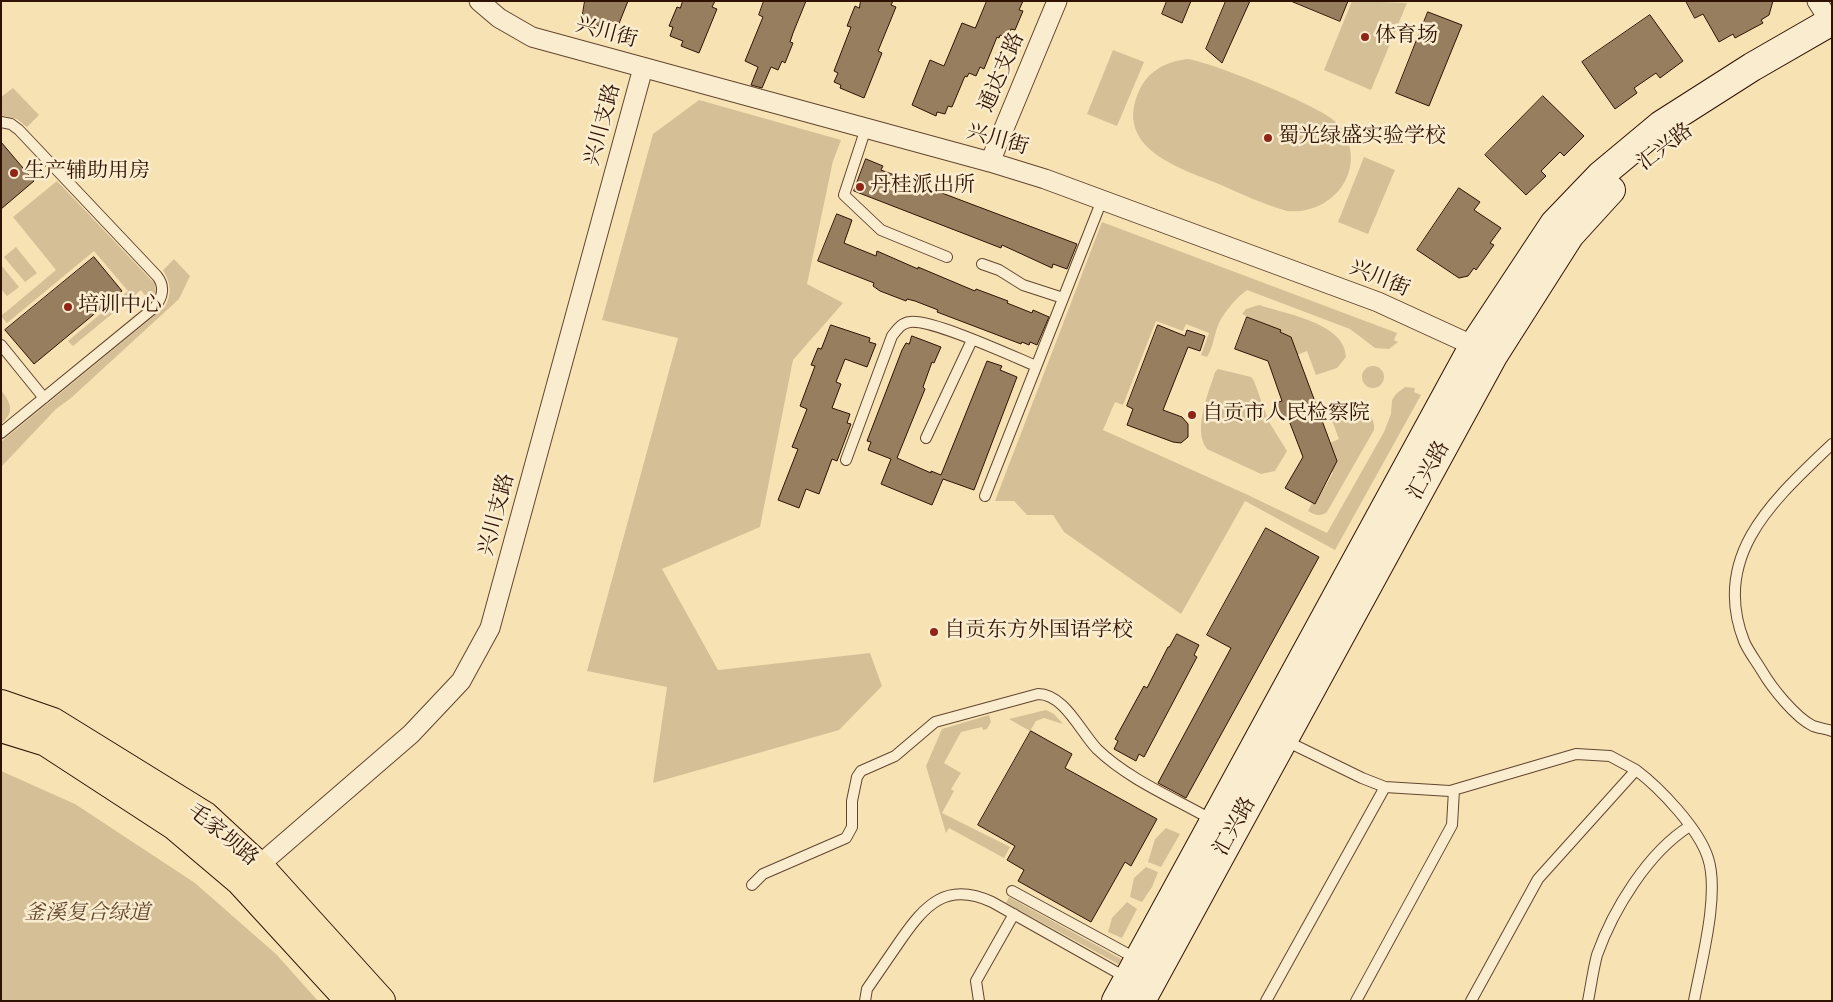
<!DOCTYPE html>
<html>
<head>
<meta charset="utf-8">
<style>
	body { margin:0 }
	#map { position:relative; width:1833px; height:1002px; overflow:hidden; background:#f7e2b4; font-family:"IM FELL DW Pica",serif }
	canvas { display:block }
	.frame { position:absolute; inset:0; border:2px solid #301203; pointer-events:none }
</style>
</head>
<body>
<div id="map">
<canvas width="1833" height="1002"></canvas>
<div class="frame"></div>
</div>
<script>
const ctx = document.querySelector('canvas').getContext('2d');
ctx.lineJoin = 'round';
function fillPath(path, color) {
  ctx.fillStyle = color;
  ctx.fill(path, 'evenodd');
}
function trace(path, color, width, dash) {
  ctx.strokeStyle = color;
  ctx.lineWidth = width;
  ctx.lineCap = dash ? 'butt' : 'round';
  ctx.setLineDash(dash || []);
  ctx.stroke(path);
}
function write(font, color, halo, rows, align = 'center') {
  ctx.font = font + ' "IM FELL DW Pica","Noto Serif SC",serif';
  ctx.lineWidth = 5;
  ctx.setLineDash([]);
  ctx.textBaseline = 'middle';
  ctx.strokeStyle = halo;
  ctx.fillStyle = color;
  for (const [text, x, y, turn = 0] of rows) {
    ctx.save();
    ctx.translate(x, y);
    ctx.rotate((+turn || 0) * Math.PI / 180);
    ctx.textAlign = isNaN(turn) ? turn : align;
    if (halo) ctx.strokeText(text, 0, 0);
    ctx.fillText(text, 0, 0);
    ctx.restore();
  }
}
const green = new Path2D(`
	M 1352,1 L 1407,3 L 1371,90 L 1324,70 Z
	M 1113,50 L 1144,62 L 1117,126 L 1087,114 Z
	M 1187,59 C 1209,61 1323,107 1337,123 C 1372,163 1336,216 1287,211 C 1263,204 1241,194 1219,184 C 1180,168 1113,149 1139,91 C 1148,71 1165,62 1187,59 Z
	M 13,88 L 39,115 L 27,127 L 17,119 L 1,115 L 1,97 Z
	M 699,100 L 841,140 L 833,161 L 807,284 L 843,303 L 793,360 L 760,527 L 662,569 L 718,670 L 870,653 L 882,686 L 839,730 L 653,783 L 667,687 L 587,671 L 678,338 L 602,320 L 653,134 Z
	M 1364,157 L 1395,170 L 1368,234 L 1338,222 Z
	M 57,181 L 155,284 L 156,293 L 150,302 L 141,290 L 73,346 L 68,341 L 128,291 L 94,251 L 7,323 L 1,316 L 56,270 L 13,217 Z
	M 1102,222 L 1397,333 L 1394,340 L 1398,342 L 1389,349 L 1375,348 L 1350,329 L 1247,290 C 1236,298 1225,311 1219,323 C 1214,334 1214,346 1207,357 L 1201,355 L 1209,333 L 1186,324 L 1183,331 L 1156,321 L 1123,405 L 1115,402 L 1103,430 L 1248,495 L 1327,533 L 1384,432 L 1391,414 L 1392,400 L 1396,394 L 1405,387 L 1415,388 L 1414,392 L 1421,395 L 1335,550 L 1245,501 L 1181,614 L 1064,532 L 1053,515 L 1027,515 L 1014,501 L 995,501 Z
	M 16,247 L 37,273 L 25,282 L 4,257 Z
	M 174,259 L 190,276 L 179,299 L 71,398 L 56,409 L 1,467 L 1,442 L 165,307 C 172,294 171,283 163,270 Z
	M 1,265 L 19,287 L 7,296 L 1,289 Z
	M 1259,305 C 1286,314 1345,323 1346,357 L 1337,368 L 1316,375 L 1307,351 L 1297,355 L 1291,337 L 1280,332 L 1280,330 L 1242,314 L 1246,309 Z
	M1362 377a11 11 0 1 1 22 0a11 11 0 1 1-22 0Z
	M 1218,369 L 1251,377 L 1254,381 L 1269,422 L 1287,451 L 1275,471 L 1261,474 L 1207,449 C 1192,430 1209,392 1215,372 Z
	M 1,390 C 11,403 15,412 1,424 Z
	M 1353,407 C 1365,407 1376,418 1374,430 L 1327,512 C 1321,517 1314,515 1308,511 L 1312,503 L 1315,504 L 1333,473 L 1331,471 L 1330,443 L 1339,439 L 1330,415 Z
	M 1046,710 L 1054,714 L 1063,724 L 1044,718 L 1036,721 L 1030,731 L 1009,719 Z
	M 989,715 L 991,722 L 987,729 L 983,730 L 982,727 L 961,732 L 944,763 L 961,773 L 951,789 L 954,791 L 942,813 L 1010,847 L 1004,858 L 949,828 L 946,833 L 926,766 L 942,729 Z
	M 1,771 L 75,804 L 195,883 L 276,954 L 318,1001 L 1,1001 Z
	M 1166,828 L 1180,834 L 1161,867 L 1148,862 L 1155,839 Z
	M 1146,867 L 1158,872 L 1152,887 L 1142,902 L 1130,897 L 1134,878 Z
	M 1009,897 L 1123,960 L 1120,965 L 1006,903 Z
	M 1127,902 L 1137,909 L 1122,938 L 1108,932 L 1112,918 Z`);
const building = new Path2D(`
	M 585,1 L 628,1 L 618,26 L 611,23 L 608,30 L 582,19 Z
	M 683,1 L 715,1 L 712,7 L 717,9 L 699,53 L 681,46 L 683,41 L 670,36 L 673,27 L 669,26 L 677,7 L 680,8 Z
	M 764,1 L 806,1 L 793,33 L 790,42 L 793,43 L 785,63 L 782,61 L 778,70 L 771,67 L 762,88 L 751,85 L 758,67 L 745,61 L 763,17 L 759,15 Z
	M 861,1 L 893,1 L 891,5 L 896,7 L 878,51 L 882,53 L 864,98 L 840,88 L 841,85 L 834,82 L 838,73 L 834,71 L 851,27 L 847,26 L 855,6 L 859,8 Z
	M 987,1 L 1023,1 L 1019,10 L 1023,11 L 1015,30 L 1011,29 L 1008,38 L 1000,35 L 999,38 L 997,37 L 984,69 L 980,67 L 976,76 L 969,73 L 967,77 L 965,76 L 952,107 L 948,106 L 945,114 L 937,112 L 936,116 L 912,105 L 930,60 L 944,66 L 962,23 L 975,28 Z
	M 1167,1 L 1191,1 L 1182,23 L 1162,14 Z
	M 1226,1 L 1250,1 L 1222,63 L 1206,49 Z
	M 1291,1 L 1348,1 L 1340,21 Z
	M 1686,1 L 1773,1 L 1769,15 L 1761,20 L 1763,23 L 1735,38 L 1733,34 L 1719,42 L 1703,14 L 1695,18 Z
	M 1428,12 L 1462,25 L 1429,106 L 1396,93 Z
	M 1650,15 L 1683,61 L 1660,78 L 1656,73 L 1634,88 L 1637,93 L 1615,109 L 1582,62 Z
	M 1543,96 L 1584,136 L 1564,156 L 1560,152 L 1541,171 L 1546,176 L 1526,195 L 1485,155 Z
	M 1,142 L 34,181 L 1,209 Z
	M 866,159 L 883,166 L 881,170 L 1077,244 L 1067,269 L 1053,264 L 1052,268 L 1002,245 L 1001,248 L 854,191 Z
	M 1459,188 L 1480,202 L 1474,210 L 1501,228 L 1490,243 L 1494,245 L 1476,270 L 1474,268 L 1468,276 L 1459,278 L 1417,250 Z
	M 837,214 L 852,220 L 844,243 L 876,256 L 877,251 L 918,269 L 918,267 L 975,291 L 976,289 L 1008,301 L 1007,303 L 1032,313 L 1033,310 L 1049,317 L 1037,345 L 1030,342 L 1029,345 L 1022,342 L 1021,344 L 937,312 L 938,310 L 915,301 L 907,299 L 906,301 L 880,291 L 873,286 L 874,283 L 818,261 Z
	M 94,257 L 122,291 L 34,364 L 5,330 Z
	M 1247,317 L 1281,330 L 1280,332 L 1291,337 L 1337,461 L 1315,504 L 1285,488 L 1303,457 L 1288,418 L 1282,420 L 1276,403 L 1282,401 L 1268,361 L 1235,349 Z
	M 831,325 L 870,338 L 869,342 L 876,344 L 867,367 L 845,359 L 836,382 L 841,384 L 832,408 L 850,414 L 847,423 L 851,424 L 837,461 L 832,459 L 819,494 L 806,489 L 799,508 L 778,500 L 798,449 L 792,447 L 807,409 L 800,406 L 815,366 L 811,365 L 818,348 L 821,349 Z
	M 1158,325 L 1185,336 L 1187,330 L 1205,336 L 1200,351 L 1188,347 L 1163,410 L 1182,417 L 1188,424 L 1188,437 L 1181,443 L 1173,442 L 1127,425 L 1133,409 L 1127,406 Z
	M 912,336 L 941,347 L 934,363 L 932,362 L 923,387 L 925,389 L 897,458 L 931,473 L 931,471 L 941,475 L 987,361 L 1002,366 L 1000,370 L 1017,377 L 974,490 L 943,479 L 932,505 L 881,484 L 891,459 L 868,450 L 871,442 L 867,441 L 902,350 L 906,343 L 909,344 Z
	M 1266,528 L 1319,557 L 1186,798 L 1158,783 L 1231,648 L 1207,635 Z
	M 1177,634 L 1199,645 L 1194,655 L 1197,657 L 1144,757 L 1139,754 L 1136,761 L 1114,749 L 1118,741 L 1115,739 L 1144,686 L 1147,688 L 1168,647 L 1169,647 Z
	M 1031,731 L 1072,754 L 1065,768 L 1157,819 L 1131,866 L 1125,862 L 1091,922 L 1018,881 L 1024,870 L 1007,860 L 1015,846 L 978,825 Z`);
const service = new Path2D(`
	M 1,122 L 11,124 L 19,130 L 157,276 C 165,286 163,297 155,307 L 1,433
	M 866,128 L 844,195 L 881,230 L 947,257
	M 982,264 L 999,270 L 1023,285 L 1063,298
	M 1,345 L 44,398
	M 926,438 L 972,340
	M 1832,444 C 1776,498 1710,554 1744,641 C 1748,651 1756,661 1762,671 C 1772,688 1795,717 1813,726 C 1819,728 1826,729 1832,731
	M 846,460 L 892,336 C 897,330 901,323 910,322 C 932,319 1012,356 1036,366
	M 985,496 L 1102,200
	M 1284,740 L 1362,778 L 1385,787 L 1450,791 L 1576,754 L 1610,756 L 1636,770
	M 752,885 L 763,874 L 846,838 L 852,827 L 852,801 L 857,777 L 861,771 L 895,756 L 935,722 L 1038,694 C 1064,694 1080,731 1097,749 C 1129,780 1176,799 1214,821
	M 1012,891 L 1137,959
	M 865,1001 L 867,989 C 878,973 889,957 900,941 C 925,905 946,881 992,902 L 1127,978
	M 979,1001 L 976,981 L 1014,914
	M 1266,1001 L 1385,787
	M 1356,1001 L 1452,825 L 1454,790
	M 1471,1001 L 1538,879 L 1636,770 C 1660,788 1699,829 1708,858 C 1720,894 1701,963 1694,1001
	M 1588,1001 C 1591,986 1593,970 1597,955 C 1613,910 1648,852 1690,826`);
const minor = new Path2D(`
	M 479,1 L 499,18 L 532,37 L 990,162 L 1045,179 L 1378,302 L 1485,351
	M 1817,1 L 1832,25
	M 990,162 L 1057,1
	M 250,873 L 411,734 L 461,681 L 490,628 L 643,68`);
const secondary = new Path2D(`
	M 1116,1001 L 1474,345 L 1554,224 L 1601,175 L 1661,125 L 1752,67 L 1832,21
	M 1141,1001 L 1493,356 L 1570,235 L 1611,190`);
const primary = new Path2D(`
	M 1,704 L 53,722 L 205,816 L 259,866 L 381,1001
	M 1,728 L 46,742 L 175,826 L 240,881 L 350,1001`);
const markers = [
	[1365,37,5,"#8f2418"],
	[1268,138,5,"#8f2418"],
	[14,173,5,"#8f2418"],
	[860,187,5,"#8f2418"],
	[68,307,5,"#8f2418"],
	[1192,415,5,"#8f2418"],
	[934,632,5,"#8f2418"]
];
const streetNames = [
	["兴川街",606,34,15],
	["通达支路",1003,73,-67],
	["兴川支路",604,125,-75],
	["兴川街",997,141,16],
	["汇兴路",1666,148,-37],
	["兴川街",1379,280,22],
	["汇兴路",1430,471,-61],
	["兴川支路",498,515,-75],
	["汇兴路",1236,827,-61],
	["毛家坝路",222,836,40]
];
const poiNames = [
	["体育场",1375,37],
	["蜀光绿盛实验学校",1278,138],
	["生产辅助用房",24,173],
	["丹桂派出所",870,187],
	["培训中心",78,307],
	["自贡市人民检察院",1202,415],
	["自贡东方外国语学校",944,632]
];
const parkNames = [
	["釜溪复合绿道",87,915]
];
fillPath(green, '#d5bf96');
fillPath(building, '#977e5f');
trace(building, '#301203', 1);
trace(service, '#62462f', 12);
trace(minor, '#62462f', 21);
trace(secondary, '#301203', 30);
trace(primary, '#301203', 30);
trace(service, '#faecce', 10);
trace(minor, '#faecce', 19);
trace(secondary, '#faecce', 28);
trace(primary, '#f7e2b4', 28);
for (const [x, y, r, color] of markers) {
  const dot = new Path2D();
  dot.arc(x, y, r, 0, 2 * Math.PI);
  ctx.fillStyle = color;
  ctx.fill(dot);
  trace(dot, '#faecce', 2);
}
write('21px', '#301203', '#faecce', streetNames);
write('21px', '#301203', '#faecce', poiNames, 'left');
write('italic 21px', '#62462f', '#faecce', parkNames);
</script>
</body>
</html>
